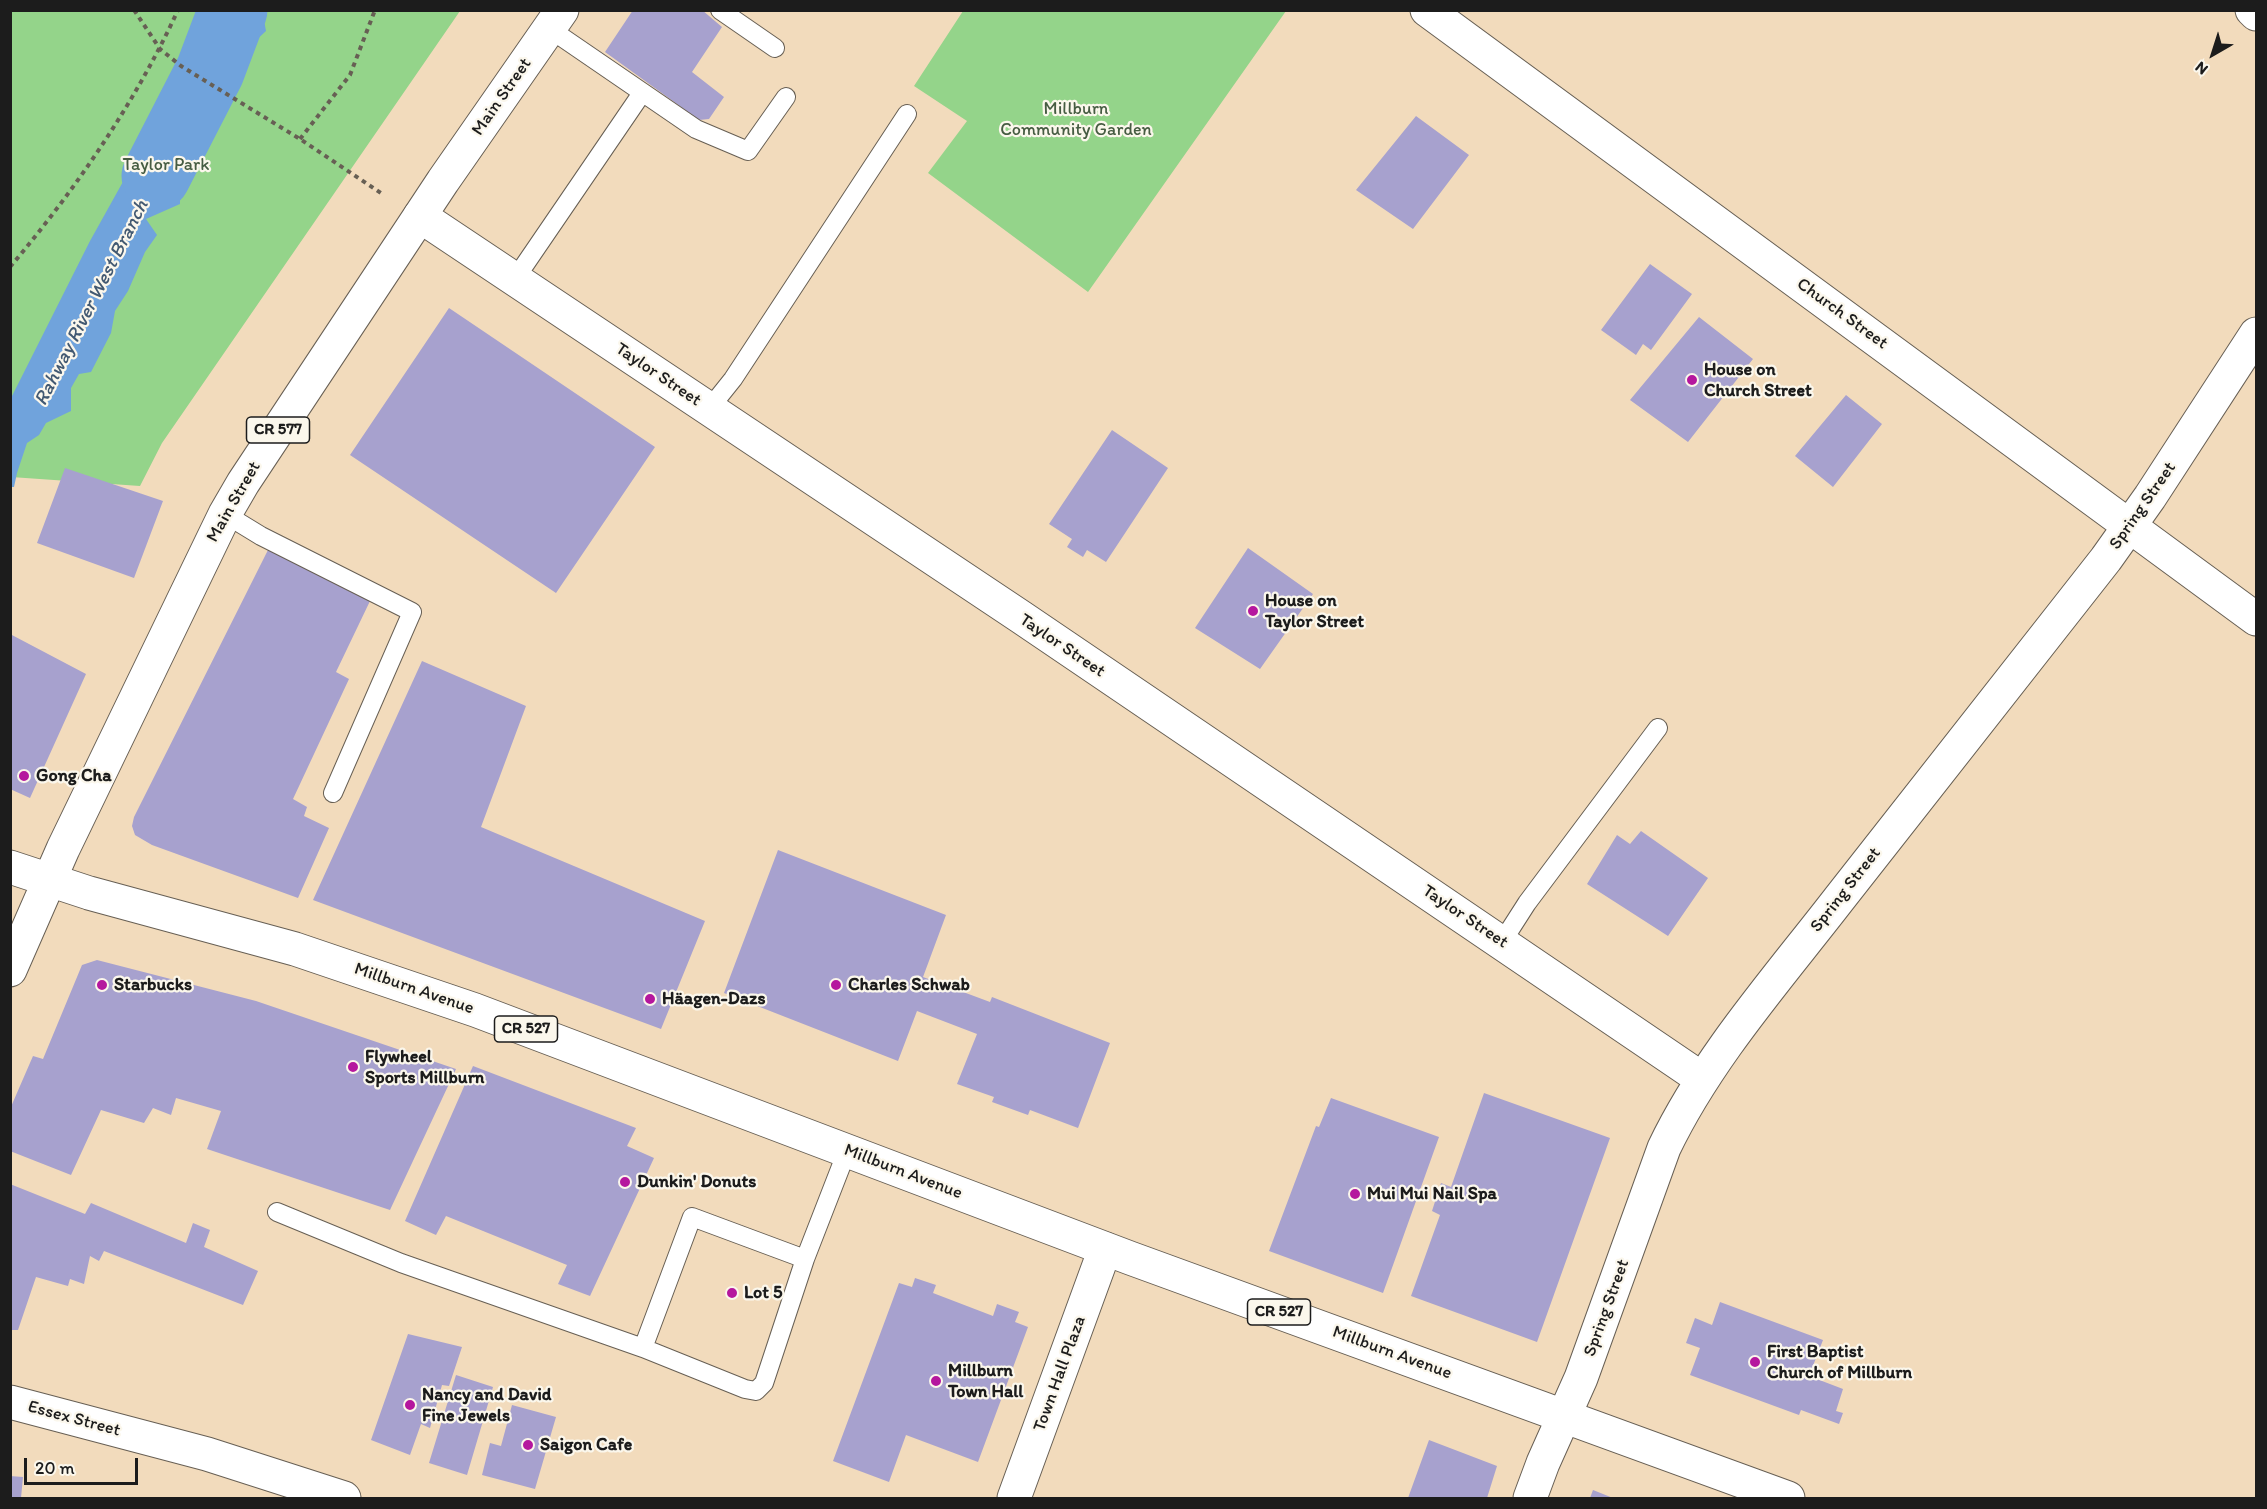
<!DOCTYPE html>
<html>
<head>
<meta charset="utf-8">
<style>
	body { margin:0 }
	#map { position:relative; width:2267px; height:1509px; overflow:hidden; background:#f2dbbc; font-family:Itim,sans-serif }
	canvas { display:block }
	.frame { position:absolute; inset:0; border:12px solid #1c1c1c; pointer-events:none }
	.north { position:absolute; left:2183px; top:24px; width:60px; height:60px; -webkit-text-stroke:4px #fbf7ec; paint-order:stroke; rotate:219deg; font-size:16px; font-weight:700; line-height:24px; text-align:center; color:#1c1c1c }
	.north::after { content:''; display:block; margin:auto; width:21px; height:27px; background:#1c1c1c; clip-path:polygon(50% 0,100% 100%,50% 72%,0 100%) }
	.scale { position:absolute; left:24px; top:1458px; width:114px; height:27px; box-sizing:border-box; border:3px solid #1c1c1c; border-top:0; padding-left:8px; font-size:18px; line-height:21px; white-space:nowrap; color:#1c1c1c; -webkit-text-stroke:4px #fbf7ec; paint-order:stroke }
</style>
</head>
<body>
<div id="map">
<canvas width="2267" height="1509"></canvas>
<div class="frame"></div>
<div class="north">N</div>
<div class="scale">20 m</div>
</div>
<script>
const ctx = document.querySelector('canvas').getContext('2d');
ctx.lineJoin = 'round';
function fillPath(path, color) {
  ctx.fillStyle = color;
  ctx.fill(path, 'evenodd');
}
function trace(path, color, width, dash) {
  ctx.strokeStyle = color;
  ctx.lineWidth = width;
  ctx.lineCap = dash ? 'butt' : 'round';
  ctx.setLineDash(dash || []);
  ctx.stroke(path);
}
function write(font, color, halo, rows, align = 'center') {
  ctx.font = font + ' Itim,sans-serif';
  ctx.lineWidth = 4.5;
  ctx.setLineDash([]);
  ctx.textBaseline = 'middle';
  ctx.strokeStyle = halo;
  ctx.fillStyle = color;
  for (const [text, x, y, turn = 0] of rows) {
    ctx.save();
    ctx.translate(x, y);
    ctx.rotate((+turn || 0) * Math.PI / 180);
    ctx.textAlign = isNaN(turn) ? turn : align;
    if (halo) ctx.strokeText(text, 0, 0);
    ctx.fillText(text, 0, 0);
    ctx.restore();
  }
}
const green = new Path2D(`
	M 10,11 L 460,11 L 162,443 L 140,486 L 11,477 Z
	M 963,11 L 963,10 L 1286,11 L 1088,292 L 928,173 L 967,121 L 914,86 Z`);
const water = new Path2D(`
	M 214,11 L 265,11 L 263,15 L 266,31 L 252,44 L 249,62 L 241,80 L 227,85 L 210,71 L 192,61 Z
	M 178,77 L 208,98 L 195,118 L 180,166 L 180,204 L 146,219 L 157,235 L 145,252 L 128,291 L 115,311 L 111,333 L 91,372 L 79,374 L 71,388 L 71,411 L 46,423 L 39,435 L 27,443 L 17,473 L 14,487 L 11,487 L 11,398 L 90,241 L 154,126 Z`);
const river = new Path2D(`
	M 156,176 L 210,71 L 233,10`);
const building = new Path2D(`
	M 633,10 L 702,10 L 722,27 L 692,72 L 724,97 L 709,119 L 699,120 L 605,52 Z
	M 1416,116 L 1469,155 L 1413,229 L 1356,190 Z
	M 1650,264 L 1692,294 L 1651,350 L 1643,344 L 1636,355 L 1601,330 Z
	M 449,308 L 655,447 L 556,593 L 350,455 Z
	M 1699,317 L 1753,359 L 1688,442 L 1630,400 Z
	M 1846,395 L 1882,424 L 1833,487 L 1795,456 Z
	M 1112,430 L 1168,468 L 1106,562 L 1087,550 L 1083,557 L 1067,547 L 1072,539 L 1049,524 Z
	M 65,468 L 163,501 L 134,578 L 37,543 Z
	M 269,548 L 370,601 L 336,672 L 349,679 L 293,799 L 307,807 L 304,816 L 329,828 L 298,898 L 152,845 L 135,835 L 132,826 L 134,817 Z
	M 1248,548 L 1313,594 L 1260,669 L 1195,628 Z
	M 10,634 L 86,674 L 30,798 L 10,789 Z
	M 422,661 L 526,706 L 481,827 L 705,921 L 661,1029 L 313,900 Z
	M 1641,831 L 1708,878 L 1668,936 L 1587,884 L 1617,835 L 1630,844 Z
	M 778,850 L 946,915 L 923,977 L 990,1002 L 992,997 L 1110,1043 L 1078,1128 L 1030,1110 L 1028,1115 L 992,1102 L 994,1097 L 957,1084 L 977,1034 L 917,1011 L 898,1061 L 724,993 Z
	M 97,960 L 256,1001 L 456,1069 L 390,1210 L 207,1149 L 221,1111 L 176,1098 L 171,1115 L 153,1108 L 144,1123 L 101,1110 L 71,1175 L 10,1151 L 10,1109 L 33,1056 L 43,1059 L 82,965 Z
	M 473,1066 L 636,1128 L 627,1146 L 654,1158 L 590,1296 L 558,1284 L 567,1265 L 446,1216 L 436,1235 L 405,1221 Z
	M 1484,1093 L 1610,1138 L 1537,1342 L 1411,1296 L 1440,1215 L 1432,1211 L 1441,1183 L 1451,1187 Z
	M 1331,1098 L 1439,1137 L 1383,1293 L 1269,1251 L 1316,1126 L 1319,1127 Z
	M 10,1184 L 85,1214 L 91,1203 L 186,1243 L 193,1223 L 210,1230 L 204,1247 L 258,1271 L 243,1305 L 104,1251 L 99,1261 L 90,1256 L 84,1284 L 70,1279 L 68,1286 L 36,1277 L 18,1330 L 10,1330 Z
	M 915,1278 L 936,1285 L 933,1293 L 993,1316 L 997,1304 L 1019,1312 L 1015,1322 L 1028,1327 L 978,1462 L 906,1435 L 889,1482 L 833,1461 L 899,1283 L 912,1287 Z
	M 1720,1302 L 1823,1340 L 1809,1376 L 1843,1389 L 1836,1411 L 1843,1413 L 1839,1424 L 1801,1410 L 1799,1415 L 1690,1375 L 1700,1348 L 1686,1343 L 1695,1318 L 1712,1325 Z
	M 408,1334 L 462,1347 L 449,1386 L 442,1385 L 430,1428 L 421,1424 L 410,1455 L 371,1440 Z
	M 456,1375 L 493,1387 L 467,1475 L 429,1463 Z
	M 512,1405 L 556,1417 L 535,1489 L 482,1475 L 490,1443 L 501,1446 Z
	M 1429,1440 L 1497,1466 L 1487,1498 L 1408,1498 Z
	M 10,1476 L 23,1477 L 21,1498 L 10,1498 Z
	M 1593,1490 L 1613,1498 L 1590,1498 Z`);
const path = new Path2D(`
	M 134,10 L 160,49 L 181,66 L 300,139 L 381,193
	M 300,139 L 350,75 L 375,10
	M 10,267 C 76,189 135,103 178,10`);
const lane = new Path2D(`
	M 720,10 L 775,48
	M 550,29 L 696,129 L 748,151 L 786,97
	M 515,279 L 642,93
	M 709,409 L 733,379 L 907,114
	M 225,514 L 261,536 L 412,612 L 333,793
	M 1502,942 L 1527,903 L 1658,728
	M 277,1212 L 401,1263 L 643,1348 L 692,1217 L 805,1259 L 764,1383 L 756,1391 L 745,1389 L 643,1348
	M 805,1259 L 847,1151`);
const street = new Path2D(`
	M 1427,10 L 2256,619
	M 2252,10 L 2256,14
	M 420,216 L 1021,617 L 1702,1079
	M 1014,1498 L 1105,1249
	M 1530,1498 L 1543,1463 L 1581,1378 L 1664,1148 C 1707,1058 1778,978 1839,899 C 1928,786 2017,673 2106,559 L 2150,497 L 2256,334`);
const primary = new Path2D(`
	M 10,867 L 89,893 L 295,949 L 475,1010 L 1130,1258 L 1788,1498
	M 10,970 L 63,849 L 225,514 L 243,483 L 443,181 L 562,10
	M 10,1402 L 207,1454 L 344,1498`);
const markers = [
	[1692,380,6,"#b5179e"],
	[1253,611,6,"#b5179e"],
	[24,776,6,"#b5179e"],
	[102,985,6,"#b5179e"],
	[836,985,6,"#b5179e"],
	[650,999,6,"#b5179e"],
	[353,1067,6,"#b5179e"],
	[625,1182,6,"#b5179e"],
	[1355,1194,6,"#b5179e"],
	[732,1293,6,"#b5179e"],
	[1755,1362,6,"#b5179e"],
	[936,1381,6,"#b5179e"],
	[410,1405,6,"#b5179e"],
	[528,1445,6,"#b5179e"]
];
const shields = [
	[278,430,63],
	[526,1029,63],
	[1279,1312,63]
];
const shieldNames = [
	["CR 577",278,430],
	["CR 527",526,1029],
	["CR 527",1279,1312]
];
const streetNames = [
	["Main Street",502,97,-55],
	["Church Street",1842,314,36],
	["Taylor Street",658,375,34],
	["Main Street",234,502,-60],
	["Spring Street",2143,506,-55],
	["Taylor Street",1062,646,34],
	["Spring Street",1846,890,-52],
	["Taylor Street",1465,917,34],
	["Millburn Avenue",414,989,19],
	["Millburn Avenue",903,1172,21],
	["Spring Street",1607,1308,-70],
	["Millburn Avenue",1392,1353,20],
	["Town Hall Plaza",1060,1374,-70],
	["Essex Street",74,1419,15]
];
const parkNames = [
	["Millburn",1076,109],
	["Community Garden",1076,130],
	["Taylor Park",166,165]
];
const poiNames = [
	["House on",1704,370],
	["Church Street",1704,391],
	["House on",1265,601],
	["Taylor Street",1265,622],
	["Gong Cha",36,776],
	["Starbucks",114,985],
	["Charles Schwab",848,985],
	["Häagen-Dazs",662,999],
	["Flywheel",365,1057],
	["Sports Millburn",365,1078],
	["Dunkin' Donuts",637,1182],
	["Mui Mui Nail Spa",1367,1194],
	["Lot 5",744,1293],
	["First Baptist",1767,1352],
	["Church of Millburn",1767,1373],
	["Millburn",948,1371],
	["Town Hall",948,1392],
	["Nancy and David",422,1395],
	["Fine Jewels",422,1416],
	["Saigon Cafe",540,1445]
];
const waterNames = [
	["Rahway River West Branch",92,303,-63]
];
fillPath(green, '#94d48a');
fillPath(water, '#70a3dc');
trace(river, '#70a3dc', 69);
fillPath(building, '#a7a1ce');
trace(lane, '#675f54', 20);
trace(street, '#675f54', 35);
trace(primary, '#675f54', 35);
trace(path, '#675f54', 4, [4.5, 4.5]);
trace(lane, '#fff', 18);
trace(street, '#fff', 33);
trace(primary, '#fff', 33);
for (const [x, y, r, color] of markers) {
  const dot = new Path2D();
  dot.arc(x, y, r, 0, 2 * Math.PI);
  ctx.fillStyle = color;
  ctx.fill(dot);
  trace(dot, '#fbf7ec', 2);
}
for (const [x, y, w] of shields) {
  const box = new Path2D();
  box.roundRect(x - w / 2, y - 13, w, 26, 4.5);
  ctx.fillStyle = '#fbf7ec';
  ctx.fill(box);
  trace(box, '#1c1c1c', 1.5);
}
write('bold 16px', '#1c1c1c', null, shieldNames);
write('18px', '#1c1c1c', '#fbf7ec', streetNames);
write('18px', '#465c42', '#fbf7ec', parkNames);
write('bold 18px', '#1c1c1c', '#fbf7ec', poiNames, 'left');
write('italic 20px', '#425972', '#fbf7ec', waterNames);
</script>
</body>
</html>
